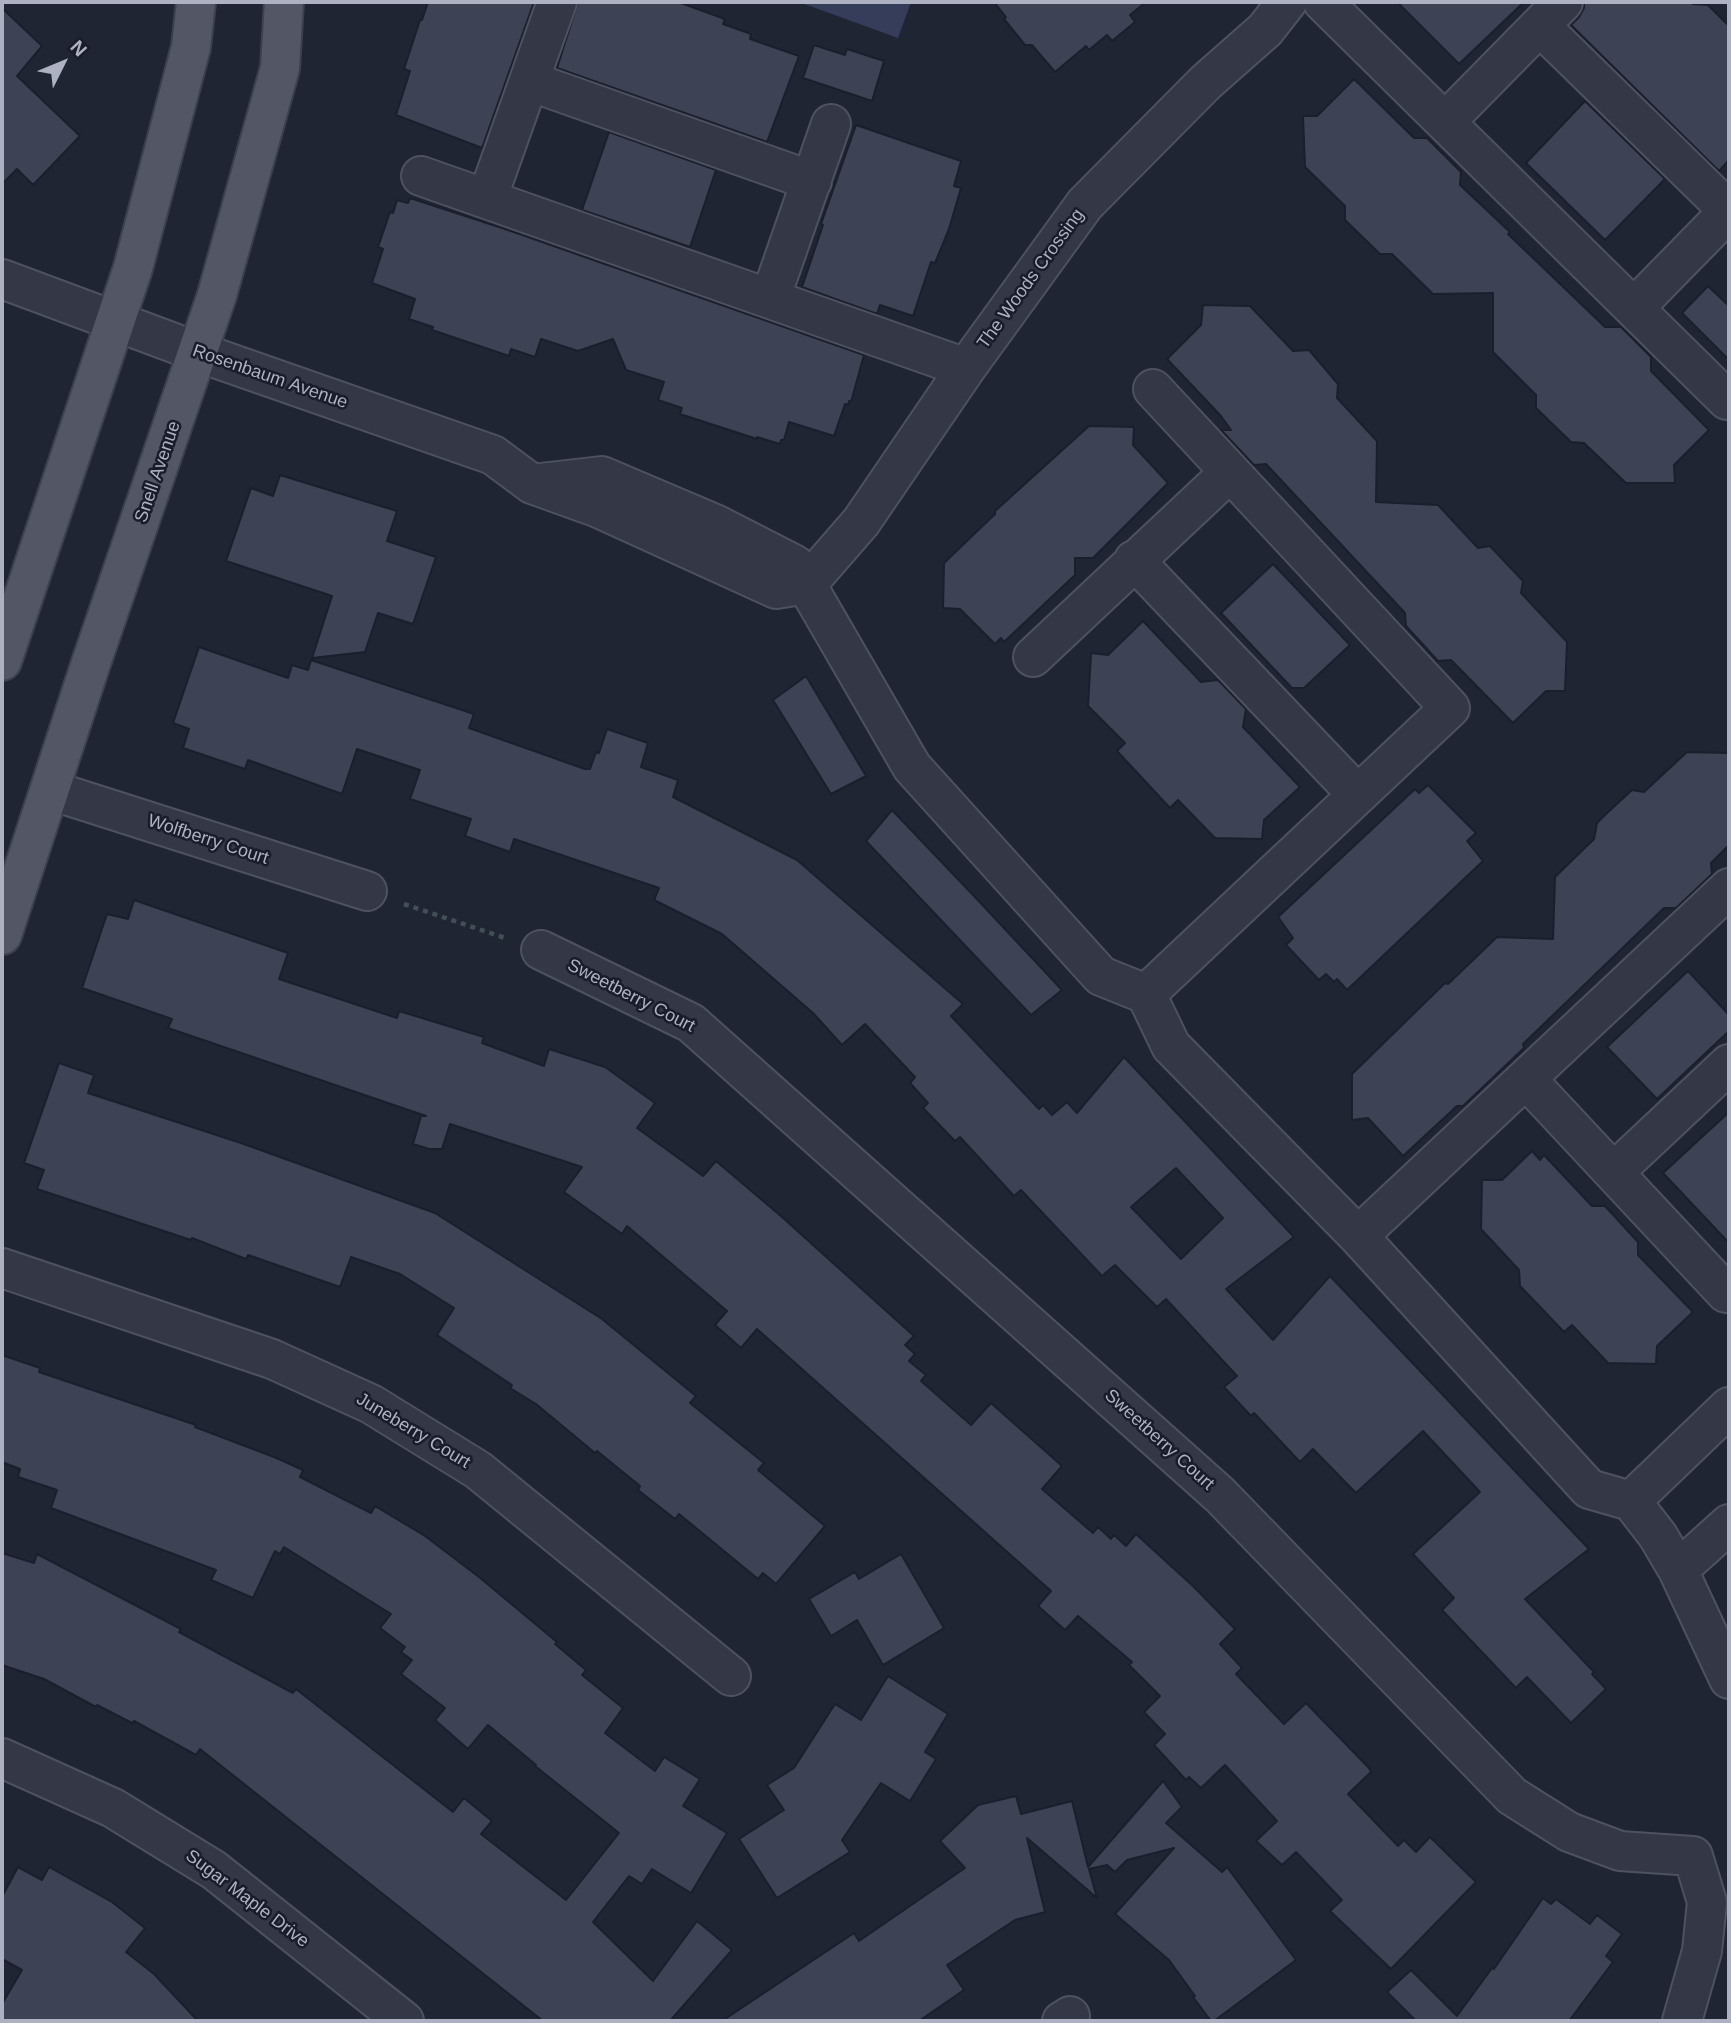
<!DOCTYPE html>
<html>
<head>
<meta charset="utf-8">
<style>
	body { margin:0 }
	#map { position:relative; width:1731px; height:2023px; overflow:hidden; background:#202534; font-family:Helvetica,sans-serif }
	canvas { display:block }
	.frame { position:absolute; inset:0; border:4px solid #aeb1c2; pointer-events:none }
	.north { position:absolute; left:28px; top:28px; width:70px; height:70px; -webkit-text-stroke:5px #191d29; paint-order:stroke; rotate:47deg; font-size:19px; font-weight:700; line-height:28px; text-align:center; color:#aeb1c2 }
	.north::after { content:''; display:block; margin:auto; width:24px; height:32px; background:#aeb1c2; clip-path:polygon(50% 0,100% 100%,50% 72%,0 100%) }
</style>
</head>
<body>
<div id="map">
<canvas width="1731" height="2023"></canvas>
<div class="frame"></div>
<div class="north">N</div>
</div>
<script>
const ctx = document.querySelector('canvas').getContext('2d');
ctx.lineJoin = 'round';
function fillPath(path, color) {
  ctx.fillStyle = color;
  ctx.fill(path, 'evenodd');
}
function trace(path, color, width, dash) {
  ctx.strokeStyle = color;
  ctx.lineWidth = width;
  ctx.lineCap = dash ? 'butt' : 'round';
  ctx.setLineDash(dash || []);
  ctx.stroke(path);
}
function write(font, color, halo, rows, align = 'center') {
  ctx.font = font + ' Helvetica,sans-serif';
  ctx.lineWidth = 5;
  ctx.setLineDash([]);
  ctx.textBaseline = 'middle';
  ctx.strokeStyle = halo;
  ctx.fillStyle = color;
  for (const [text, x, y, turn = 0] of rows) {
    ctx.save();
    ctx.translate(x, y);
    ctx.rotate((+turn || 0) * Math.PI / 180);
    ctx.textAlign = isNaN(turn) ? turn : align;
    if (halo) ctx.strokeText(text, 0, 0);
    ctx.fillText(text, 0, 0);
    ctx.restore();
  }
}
const water = new Path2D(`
	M 799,2 L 911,2 L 898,38 Z`);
const building = new Path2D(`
	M 428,2 L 534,2 L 482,148 L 396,115 L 410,71 L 404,69 L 420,20 L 422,20 Z
	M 578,2 L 678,2 L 725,19 L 723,24 L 751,34 L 750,39 L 799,56 L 767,142 L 557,68 Z
	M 994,2 L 1146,2 L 1130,15 L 1135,22 L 1112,41 L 1107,35 L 1089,50 L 1086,46 L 1055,72 L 1032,45 L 1025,45 L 1004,19 L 1006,17 Z
	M 1397,2 L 1524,2 L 1459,64 Z
	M 1584,2 L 1691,2 L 1693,4 L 1708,5 L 1729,26 L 1729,160 L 1719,171 L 1571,25 L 1579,17 L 1584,8 Z
	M 2,8 L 42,46 L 17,76 L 80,136 L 33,185 L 17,169 L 2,184 Z
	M 814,45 L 845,55 L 847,49 L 884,61 L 872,101 L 803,78 Z
	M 1354,79 L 1414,138 L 1427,138 L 1461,172 L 1460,185 L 1510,232 L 1508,234 L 1605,327 L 1621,327 L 1651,357 L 1651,371 L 1709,430 L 1674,465 L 1675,483 L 1626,483 L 1584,443 L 1571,442 L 1536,408 L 1536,395 L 1493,352 L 1493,293 L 1433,294 L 1392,254 L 1380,254 L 1345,220 L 1345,206 L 1305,167 L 1303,116 L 1317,116 Z
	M 1585,101 L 1665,179 L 1605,240 L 1526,163 Z
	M 856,125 L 961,161 L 954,186 L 961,188 L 949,229 L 935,263 L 931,262 L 913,316 L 880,305 L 877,314 L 802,287 L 823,225 L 821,224 Z
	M 609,132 L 716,170 L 690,247 L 582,210 Z
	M 410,198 L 508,230 L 864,355 L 851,402 L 849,401 L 848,405 L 845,404 L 834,436 L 789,422 L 784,440 L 781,440 L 780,444 L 757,437 L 757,439 L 680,414 L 682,408 L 658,400 L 664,382 L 626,370 L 613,339 L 578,351 L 541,339 L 535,357 L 511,349 L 509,356 L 432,330 L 433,327 L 409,319 L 415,299 L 372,283 L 383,249 L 378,247 L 390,212 L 393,213 L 397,200 L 408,203 Z
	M 1708,286 L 1729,306 L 1729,360 L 1682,313 Z
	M 1203,305 L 1250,306 L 1293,351 L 1309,350 L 1338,384 L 1337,398 L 1377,441 L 1376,502 L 1438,505 L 1478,548 L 1490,546 L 1523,581 L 1521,593 L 1567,642 L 1565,691 L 1546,691 L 1513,723 L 1451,660 L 1438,661 L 1406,626 L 1405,613 L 1266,464 L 1254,465 L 1236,446 L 1221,430 L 1231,430 L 1221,416 L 1167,359 L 1201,325 Z
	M 1089,426 L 1134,427 L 1133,445 L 1168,483 L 1093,558 L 1075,558 L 1075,575 L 1004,642 L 1001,638 L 995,644 L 960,609 L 943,608 L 944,563 L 995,514 L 995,511 Z
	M 280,475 L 397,511 L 387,541 L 436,557 L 413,624 L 378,613 L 365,652 L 312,658 L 332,596 L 226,561 L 251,488 L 273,496 Z
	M 1273,564 L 1350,645 L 1304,688 L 1292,688 L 1221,613 Z
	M 1143,621 L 1201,682 L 1218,680 L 1246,709 L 1243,727 L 1300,787 L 1264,820 L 1262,839 L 1215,838 L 1178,800 L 1170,808 L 1117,751 L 1125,743 L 1088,706 L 1091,653 L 1108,655 Z
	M 199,647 L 288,678 L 292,665 L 308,670 L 311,660 L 474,714 L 469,728 L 585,769 L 590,769 L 596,752 L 599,753 L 607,729 L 648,743 L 641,767 L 678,780 L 673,797 L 797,860 L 963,1004 L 951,1016 L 1039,1109 L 1043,1105 L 1052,1115 L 1067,1102 L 1077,1113 L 1124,1057 L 1294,1237 L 1226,1289 L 1273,1340 L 1330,1276 L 1589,1549 L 1525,1599 L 1594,1672 L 1592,1674 L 1606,1689 L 1571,1723 L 1527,1677 L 1516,1688 L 1442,1610 L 1454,1598 L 1413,1554 L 1480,1492 L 1423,1431 L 1356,1493 L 1313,1449 L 1300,1462 L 1254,1413 L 1251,1416 L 1224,1387 L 1237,1376 L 1166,1299 L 1157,1307 L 1115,1265 L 1102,1276 L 1021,1190 L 1014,1196 L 960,1137 L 955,1141 L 923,1108 L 928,1103 L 910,1083 L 915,1077 L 865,1024 L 842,1045 L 813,1013 L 722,934 L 654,900 L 659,888 L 514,839 L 510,852 L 465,836 L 471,819 L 410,799 L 420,770 L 357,749 L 342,794 L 248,760 L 245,769 L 183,748 L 189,729 L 173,723 ZM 1176,1168 L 1223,1218 L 1181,1259 L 1131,1207 Z
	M 806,676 L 866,776 L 831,794 L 773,700 Z
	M 1687,752 L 1729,753 L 1729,845 L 1711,863 L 1712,874 L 1676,908 L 1664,908 L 1523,1044 L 1524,1048 L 1502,1069 L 1463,1106 L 1457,1106 L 1403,1156 L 1368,1118 L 1352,1120 L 1352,1074 L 1445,983 L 1448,984 L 1497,937 L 1553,939 L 1555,877 L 1594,839 L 1597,823 L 1606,814 L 1632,790 L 1644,792 Z
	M 1428,785 L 1476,833 L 1467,841 L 1483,861 L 1347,990 L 1337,979 L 1334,982 L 1326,974 L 1319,980 L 1286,945 L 1293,938 L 1278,917 L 1415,789 L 1419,793 Z
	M 892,810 L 974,896 L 1062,990 L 1031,1015 L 866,841 Z
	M 134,900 L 288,953 L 279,979 L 397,1018 L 399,1011 L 484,1037 L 482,1043 L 544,1066 L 549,1049 L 605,1067 L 655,1103 L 637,1128 L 703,1176 L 716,1161 L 782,1217 L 914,1336 L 905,1345 L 915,1354 L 909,1361 L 926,1375 L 921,1381 L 971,1425 L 991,1403 L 1062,1466 L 1042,1489 L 1093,1533 L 1098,1527 L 1111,1539 L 1114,1535 L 1126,1546 L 1136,1534 L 1194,1587 L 1235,1629 L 1220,1644 L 1242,1668 L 1236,1674 L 1284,1724 L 1306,1703 L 1369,1768 L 1371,1772 L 1348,1794 L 1398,1846 L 1404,1840 L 1416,1852 L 1430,1837 L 1476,1882 L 1391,1969 L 1330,1911 L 1342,1900 L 1296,1852 L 1282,1865 L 1256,1841 L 1277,1821 L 1225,1765 L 1201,1788 L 1189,1777 L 1186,1780 L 1154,1745 L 1165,1734 L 1144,1712 L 1160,1696 L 1129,1665 L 1132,1662 L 1078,1616 L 1065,1630 L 1038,1606 L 1051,1591 L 757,1329 L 741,1348 L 715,1325 L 727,1311 L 627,1226 L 622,1234 L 564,1192 L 582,1167 L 450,1124 L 442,1149 L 429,1149 L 413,1144 L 421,1116 L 426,1116 L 168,1028 L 172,1019 L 82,988 L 107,914 L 128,919 Z
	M 1688,971 L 1729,1015 L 1729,1031 L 1657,1099 L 1607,1047 Z
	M 59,1063 L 94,1075 L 88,1093 L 241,1143 L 435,1213 L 602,1319 L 696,1396 L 690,1403 L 764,1463 L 758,1470 L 825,1526 L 776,1584 L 763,1573 L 758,1579 L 679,1514 L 675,1519 L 638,1490 L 640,1486 L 597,1451 L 595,1453 L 536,1404 L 510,1388 L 512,1385 L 437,1335 L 454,1308 L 400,1274 L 351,1257 L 340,1287 L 248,1255 L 246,1259 L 192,1238 L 191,1240 L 37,1189 L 44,1170 L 24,1163 Z
	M 1729,1112 L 1729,1243 L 1663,1173 Z
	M 1532,1151 L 1540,1160 L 1544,1155 L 1592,1206 L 1605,1206 L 1638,1242 L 1638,1255 L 1693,1312 L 1657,1346 L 1656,1364 L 1608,1363 L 1572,1325 L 1564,1332 L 1520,1286 L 1519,1270 L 1481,1229 L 1482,1180 L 1502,1180 Z
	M 2,1355 L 40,1368 L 39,1372 L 196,1425 L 195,1427 L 274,1457 L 303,1470 L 300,1477 L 371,1513 L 375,1506 L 425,1536 L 479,1577 L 557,1642 L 555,1644 L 586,1670 L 582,1675 L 623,1708 L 605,1733 L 655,1771 L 664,1757 L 700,1779 L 683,1806 L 727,1833 L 691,1893 L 652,1869 L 642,1884 L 629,1876 L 593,1922 L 653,1981 L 697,1921 L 732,1950 L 670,2021 L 543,2021 L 200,1749 L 196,1755 L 134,1721 L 132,1723 L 97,1705 L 96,1707 L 44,1679 L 2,1665 L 2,1553 L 34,1563 L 37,1554 L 181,1629 L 179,1632 L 293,1693 L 296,1689 L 453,1812 L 464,1798 L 492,1821 L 481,1834 L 566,1900 L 619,1833 L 535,1766 L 536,1765 L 488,1725 L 468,1749 L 435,1720 L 445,1708 L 401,1674 L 412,1660 L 401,1652 L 405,1647 L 380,1628 L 391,1614 L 284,1547 L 280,1554 L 275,1551 L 253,1598 L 211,1580 L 216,1570 L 51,1508 L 57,1490 L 18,1477 L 20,1469 L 2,1462 Z
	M 901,1554 L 944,1628 L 883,1665 L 857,1620 L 831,1636 L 809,1599 L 855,1572 L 859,1579 Z
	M 888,1676 L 948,1714 L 925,1752 L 936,1759 L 910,1801 L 881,1783 L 842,1840 L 850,1852 L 777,1898 L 739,1839 L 784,1810 L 767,1785 L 794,1768 L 835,1704 L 861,1720 Z
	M 1163,1781 L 1182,1807 L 1166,1823 L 1222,1872 L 1227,1867 L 1296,1960 L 1214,2021 L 1211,2021 L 1193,1997 L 1195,1996 L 1169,1960 L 1115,1914 L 1174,1848 L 1127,1860 L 1115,1872 L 1107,1865 L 1089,1869 L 1097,1898 L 1027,1838 L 1045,1912 L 1015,1920 L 947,1965 L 964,1990 L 919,2021 L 722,2021 L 854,1933 L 859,1941 L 965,1868 L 940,1841 L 978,1805 L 1016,1796 L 1021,1814 L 1072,1801 L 1088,1867 Z
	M 18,1867 L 42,1880 L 49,1867 L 112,1902 L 145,1928 L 126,1952 L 154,1974 L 198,2021 L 2,2021 L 2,2004 L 22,1970 L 2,1959 L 2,1897 Z
	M 1543,1898 L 1551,1904 L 1556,1899 L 1590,1924 L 1597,1915 L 1622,1934 L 1606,1956 L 1613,1962 L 1569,2021 L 1416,2021 L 1387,1992 L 1411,1970 L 1457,2016 L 1492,1968 L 1494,1969 Z`);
const path = new Path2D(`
	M 404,904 L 505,938`);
const minor = new Path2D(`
	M 1323,2 L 1727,400
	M 1540,26 L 1729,211
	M 529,81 L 812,181
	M 1445,122 L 1563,2
	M 421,176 L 966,368
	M 487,199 L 557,2
	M 2,279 L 198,352 L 493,455 L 532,484 L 596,507 L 776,589 L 807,584 L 861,522 L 966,368 L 1085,204 L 1206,82 L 1265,30 L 1287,2
	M 770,299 L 831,124
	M 1634,308 L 1729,211
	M 532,484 L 602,476 L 715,524 L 795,565 L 912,767 L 1101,976 L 1146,994 L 1171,1046 L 1358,1236 L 1589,1489 L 1631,1501 L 1658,1536 L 1678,1570 L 1729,1679
	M 1134,560 L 1357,794
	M 1033,657 L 1230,472
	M 50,790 L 367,891
	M 541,950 L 691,1023 L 1220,1495 L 1512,1796 L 1569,1832 L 1620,1851 L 1693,1856 L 1707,1902 L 1702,1951 L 1682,2021
	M 1146,994 L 1450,708 L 1153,389
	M 1526,1079 L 1726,1293
	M 1614,1172 L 1729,1064
	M 1358,1236 L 1729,888
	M 2,1268 L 272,1359 L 371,1404 L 478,1470 L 731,1676
	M 1631,1501 L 1729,1407
	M 1678,1570 L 1729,1524
	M 2,1758 L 113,1808 L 214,1870 L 404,2021
	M 1062,2021 L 1070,2016`);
const major = new Path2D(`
	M 2,661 L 133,268 L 191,47 L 196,2
	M 2,935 L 90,666 L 217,295 L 280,68 L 284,2`);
const streetNames = [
	["The Woods Crossing",1031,279,-54],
	["Rosenbaum Avenue",270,377,19],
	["Snell Avenue",158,472,-71],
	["Wolfberry Court",208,840,18],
	["Sweetberry Court",631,996,27],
	["Juneberry Court",413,1431,31],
	["Sweetberry Court",1159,1440,42],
	["Sugar Maple Drive",247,1899,37]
];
fillPath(water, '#353d5b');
fillPath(building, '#3d4255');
trace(building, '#1b1f2c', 2);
trace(minor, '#4e5260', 42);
trace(major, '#3d414f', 42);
trace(path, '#424f55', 4.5, [5, 5]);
trace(minor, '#343745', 38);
trace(major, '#525665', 38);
write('18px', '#aeb1c2', '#191d29', streetNames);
</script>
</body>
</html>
